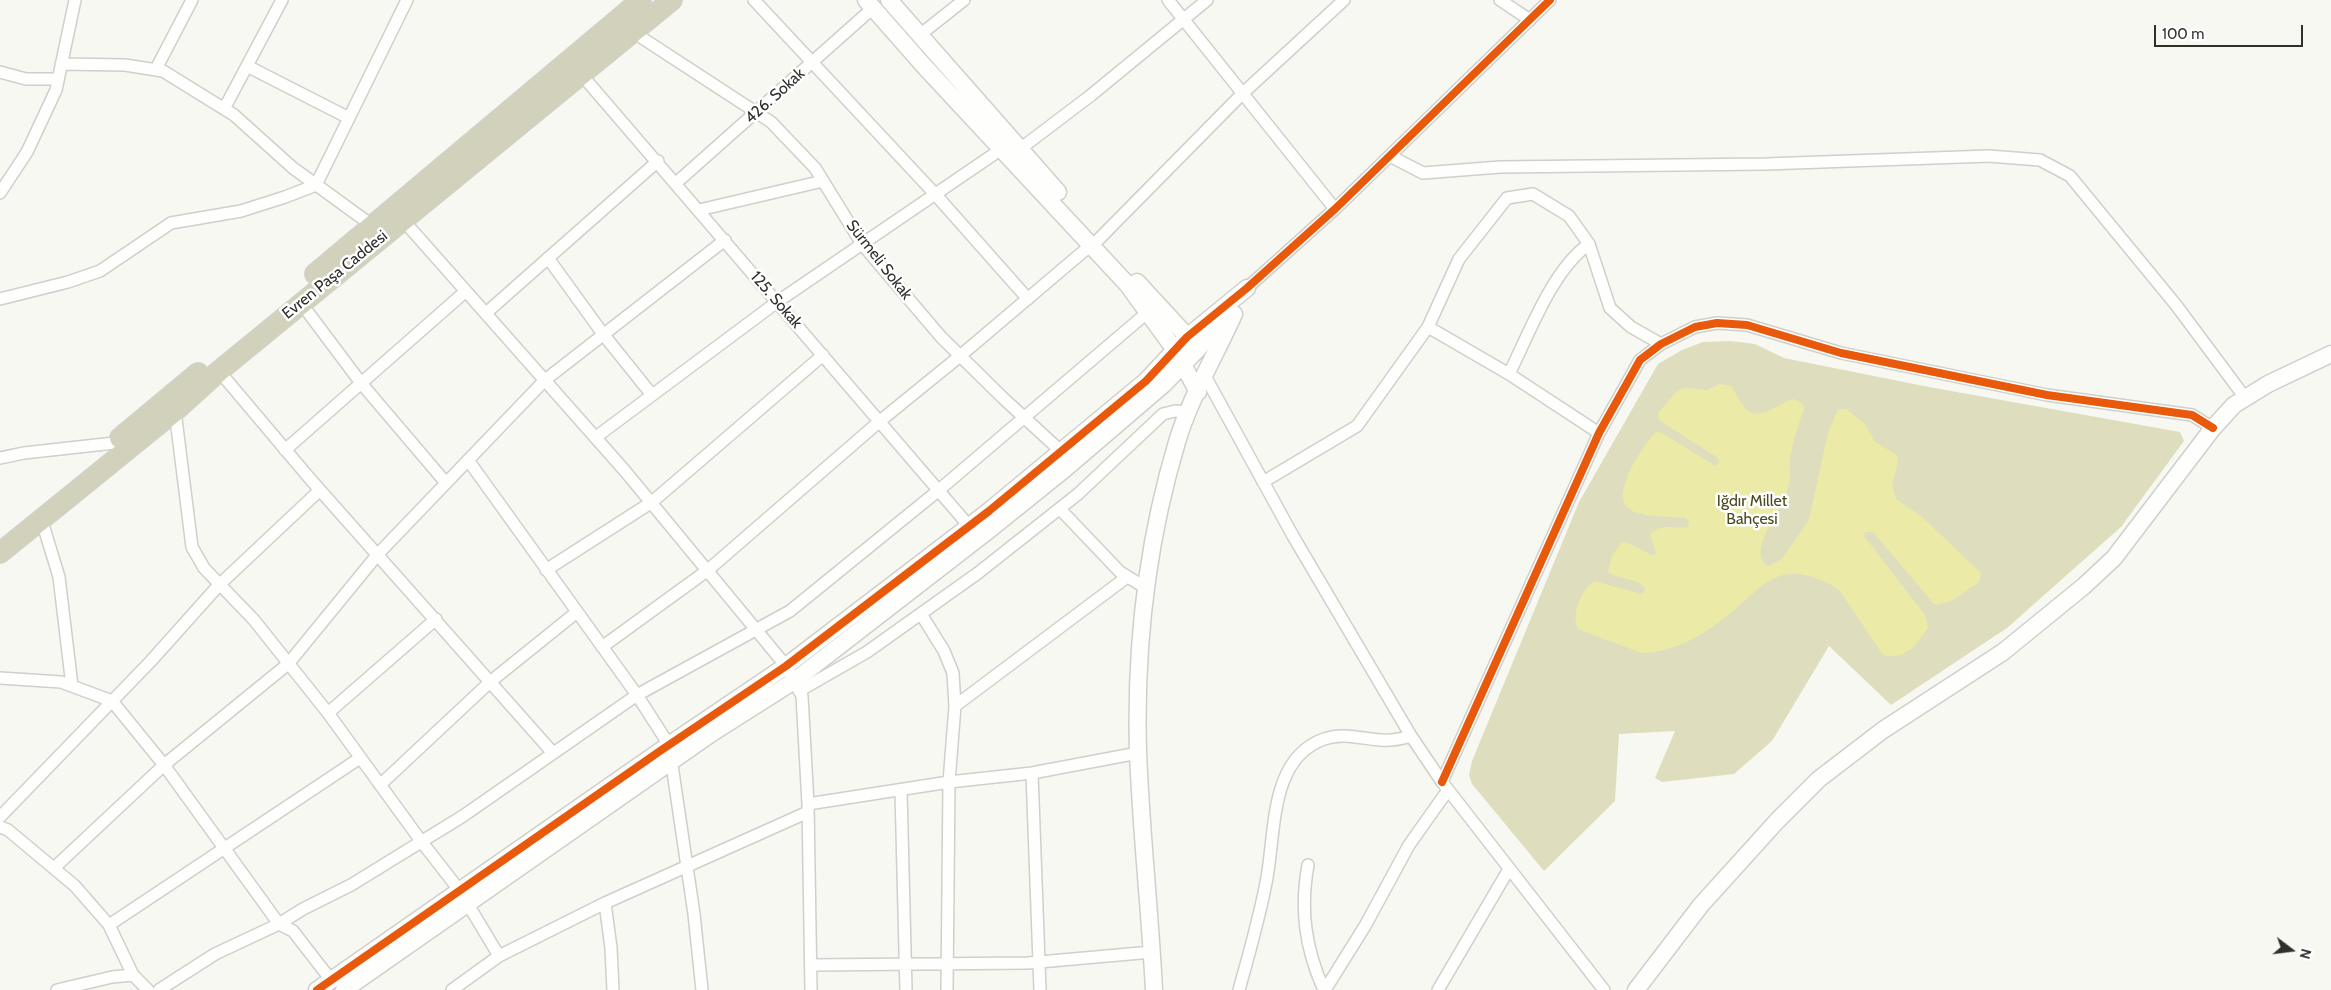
<!DOCTYPE html>
<meta charset="utf-8">
<style>
body{margin:0}
#map{position:relative;width:2331px;height:990px;overflow:hidden;background:#f8f8f2;font-family:Cabin,sans-serif}
canvas{display:block}
.north{position:absolute;left:2266px;top:925px;width:50px;height:50px;-webkit-text-stroke:4px #fff;paint-order:stroke;rotate:105deg;font-size:14px;font-weight:700;line-height:20px;text-align:center;color:#2f2f2c}
.north::after{content:'';display:block;margin:auto;width:18px;height:22px;background:#2f2f2c;clip-path:polygon(50% 0,100% 100%,50% 72%,0 100%)}
.scale{position:absolute;left:2154px;top:25px;width:149px;height:22px;box-sizing:border-box;border:2px solid #2f2f2c;border-top:0;padding-left:6px;font-size:15px;line-height:18px;white-space:nowrap;color:#2f2f2c;-webkit-text-stroke:4px #fff;paint-order:stroke}
</style>
<div id="map">
<canvas width="2331" height="990"></canvas>
<div class="north">N</div>
<div class="scale">100 m</div>
</div>
<script>
const c = document.querySelector('canvas').getContext('2d');
c.lineJoin = 'round';
function fill(path, color) { c.fillStyle = color; c.fill(path, 'evenodd'); }
function strokePath(path, color, width, dash) { c.strokeStyle = color; c.lineWidth = width; c.lineCap = dash ? 'butt' : 'round'; c.setLineDash(dash || []); c.stroke(path); }
function drawText(font, color, halo, rows, align = 'center') {
  c.font = font + ' Cabin,sans-serif'; c.lineWidth = 5; c.setLineDash([]); c.textBaseline = 'middle'; c.strokeStyle = halo; c.fillStyle = color; for (const [text, x, y, turn = 0] of rows) {
    c.save(); c.translate(x, y); c.rotate((+turn || 0) * Math.PI / 180); c.textAlign = isNaN(turn) ? turn : align; if (halo) c.strokeText(text, 0, 0); c.fillText(text, 0, 0); c.restore();
  }
}
fill(new Path2D(`
 M1731,341L1755,344L1784,358L1929,387L2180,432L2184,441L2121,527L2007,628L1891,705L1829,646L1772,741L1734,774L1662,782L1655,778L1675,731L1619,734L1615,801L1544,871L1472,784L1469,775L1472,761L1579,502L1658,364L1682,350L1703,342Z`), '#dedebe');
fill(new Path2D(`
 M1720,384L1731,386C1736,393 1739,401 1744,407C1759,425 1778,402 1794,399L1803,404L1804,409C1798,426 1792,442 1790,461C1789,468 1791,476 1789,484C1787,501 1743,555 1769,566L1782,559L1809,520L1828,433L1838,409H1846L1865,424L1875,442L1897,455L1898,463L1892,484L1896,499L1922,517L1981,573L1980,579L1978,583C1965,591 1950,606 1934,604L1873,532H1865L1864,536L1925,615L1928,627C1918,644 1905,661 1883,655L1840,591C1832,584 1823,581 1813,577C1772,564 1756,594 1728,615C1705,634 1673,653 1642,653L1578,629C1571,614 1581,591 1594,581L1641,594L1645,591V588C1636,577 1619,580 1608,572L1612,556L1621,543L1626,542L1654,556L1656,552L1650,534C1663,522 1675,530 1688,527L1689,521L1685,518C1670,516 1639,518 1628,508C1611,492 1644,444 1656,432L1662,433L1712,464L1715,466L1719,462L1718,458L1659,420L1658,413L1676,392L1681,389L1687,388L1707,390Z`), '#ebeba7');
const street = new Path2D(`
 M754,0L935,194L1028,299
 M1168,0L1335,209
 M1500,0L1530,20
 M633,32L771,122L815,168L862,244L941,337L1003,398L1065,455
 M921,34L964,0
 M61,64L125,65L163,71L234,115L293,168L373,226
 M247,66L349,118
 M156,69L192,0
 M0,72L26,79H58
 M581,74L969,526
 M224,109L282,0
 M1390,156L1423,173L1500,167L1766,164L1989,156L2040,160L2070,176L2176,305L2246,399
 M676,183L873,8
 M0,193L27,152L56,90L75,0
 M699,210L823,181
 M403,220L625,471L786,666L802,696L808,804L811,990
 M1098,240L1242,94L1344,0
 M548,258L603,334L652,395
 M1247,288L1335,209L1550,0
 M0,299L68,282L100,271L171,223L241,211L285,197L316,185L407,0
 M301,303L361,383L446,483
 M486,313L658,161
 M1428,327L1509,374L1599,433
 M219,371L311,480L553,753
 M1509,374C1529,334 1552,270 1589,244
 M1205,376L1293,536L1411,736L1442,782L1604,990
 M175,411L192,547L204,568L254,620L328,713L421,841L460,891L499,956
 M596,437L777,302L1003,148L1020,149L1090,96L1207,0
 M285,450L466,291
 M0,458L24,453L114,443
 M468,460L637,695L669,745L694,914L702,990
 M1263,482L1357,426L1428,327L1459,259L1507,198L1533,194L1569,216L1589,244L1610,308L1631,327L1661,344
 M1060,509L1120,572L1146,588
 M41,518L59,577L72,686
 M546,570L652,502L823,355
 M921,614L944,651L953,673L955,706L949,782L947,990
 M602,647L708,570L880,421L960,356L1091,245
 M0,678L61,682L112,701L164,765L279,924L293,931L331,980
 M799,691L867,652L978,573L1078,494L1163,414L1175,411L1188,412
 M955,706L1127,577
 M328,713L436,619
 M1032,773L1040,990
 M1442,782L1599,433L1640,360L1661,344L1695,327L1717,323L1747,325L1841,353L2047,395L2192,415L2213,428
 M380,785L490,682L577,612
 M901,791L906,990
 M808,804L949,782L1032,773L1138,753
 M0,817L150,662L219,585L320,490
 M0,827L8,830L75,886L109,925L133,975
 M1308,865C1300,909 1305,948 1324,990
 M54,868L164,765L288,664L378,554L545,380L725,240
 M605,903L611,948L613,990
 M109,925L360,758
 M812,965L1028,963L1152,952
 M57,990L112,977L133,975L148,990
 M159,990L215,954L279,924L303,909L351,885L463,816L637,695L790,611L939,490L1148,312
 M452,990L499,956L605,903L808,812
 M1239,990C1249,954 1259,919 1266,883C1276,835 1268,759 1324,739C1344,732 1361,739 1381,740C1391,741 1401,739 1411,736
 M1325,990L1365,926L1409,845L1448,790
 M1438,990L1509,869`);
const secondary = new Path2D(`
 M866,0L924,66L1127,284L1175,350L1198,392
 M889,0L1058,192
 M1137,282L1195,345
 M317,990L660,751L786,666L989,511L1146,381L1187,337L1247,288
 M344,990L712,733L794,681L989,530L1066,468L1164,384L1198,349L1227,313
 M1154,990C1150,911 1141,831 1138,752C1135,647 1147,542 1177,442C1190,398 1215,356 1234,314
 M1636,990L1701,905L1777,821L1819,779L1883,730L2003,652L2084,586L2114,558L2213,428L2234,405L2268,384L2331,354`);
const highway = new Path2D(`
 M315,274L641,0
 M120,438L198,373
 M0,553L175,411L219,371L672,0`);
strokePath(street, '#cfcfcb', 14);
strokePath(secondary, '#cfcfcb', 19);
strokePath(highway, '#d3d3d0', 22);
strokePath(street, '#fefefd', 11);
strokePath(secondary, '#fefefd', 16);
strokePath(highway, '#d1d1bc', 20);
strokePath(new Path2D(`
 M1442,782L1599,433L1640,360L1661,344L1695,327L1717,323L1747,325L1841,353L2047,395L2192,415L2213,428
 M317,990L660,751L786,666L989,511L1146,381L1187,337L1247,288L1335,209L1550,0`), '#e8590c', 8);
drawText('16px', '#2f2f2c', '#fff', [
 ["426. Sokak",775,96,-42],
 ["Sürmeli Sokak",879,260,52],
 ["Evren Paşa Caddesi",335,275,-39],
 ["125. Sokak",776,300,49]
]);
drawText('16px', '#4a4a22', '#fff', [
 ["Iğdır Millet",1752,501],
 ["Bahçesi",1752,519]
]);
</script>
